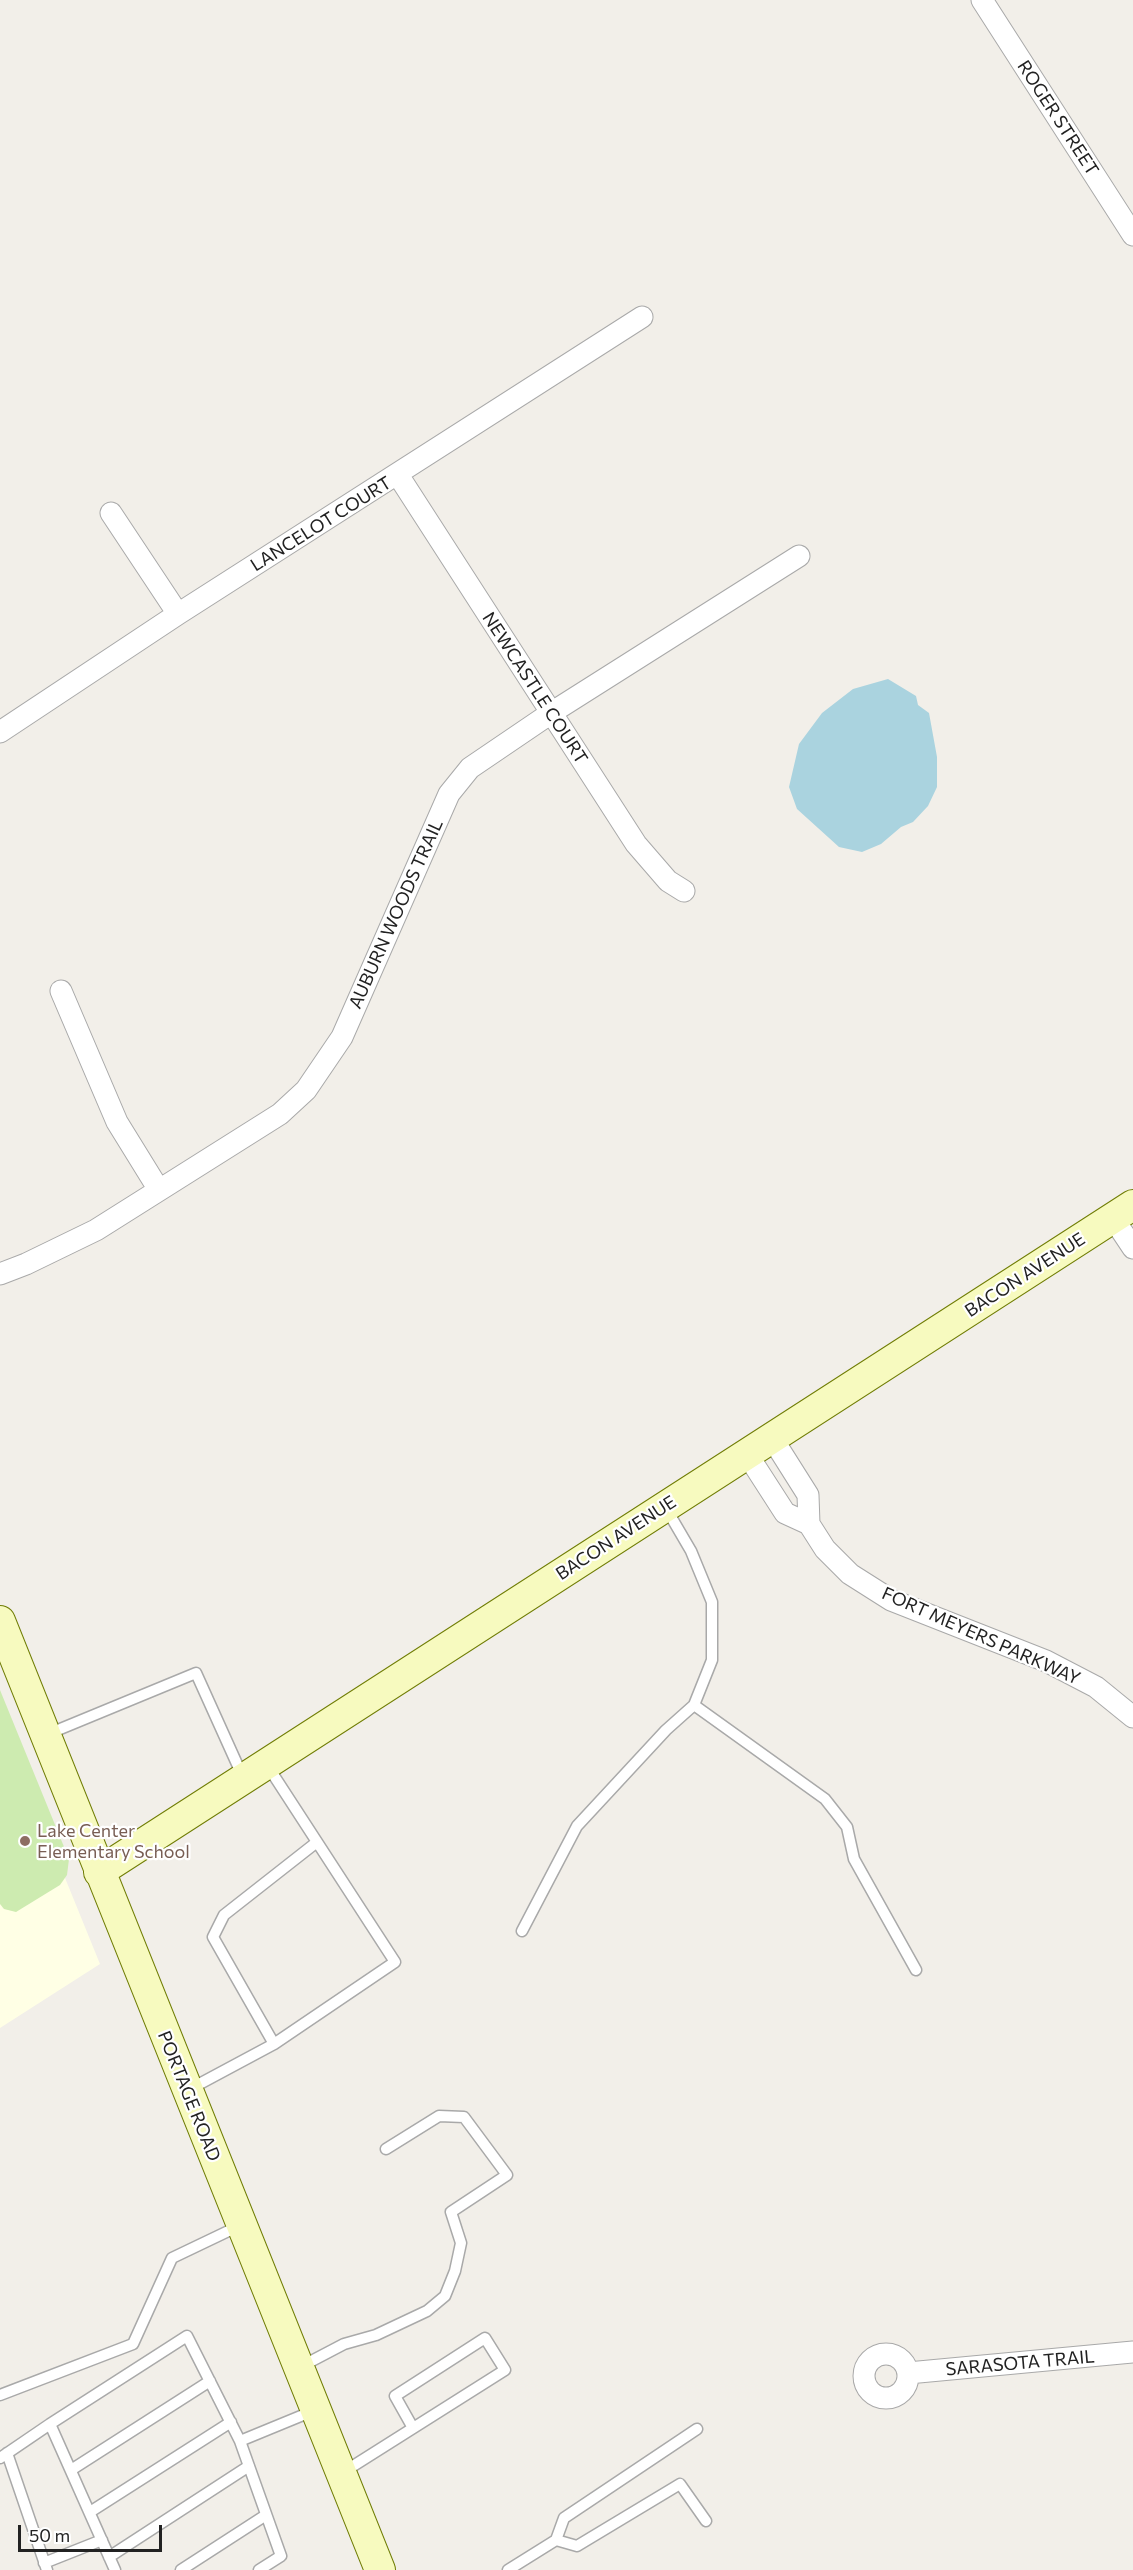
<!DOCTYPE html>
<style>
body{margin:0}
#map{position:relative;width:1133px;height:2570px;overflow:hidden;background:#f2efe9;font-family:Commissioner,sans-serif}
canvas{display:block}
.scale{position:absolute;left:18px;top:2525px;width:144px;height:27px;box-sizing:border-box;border:3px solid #222;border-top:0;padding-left:8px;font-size:18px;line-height:21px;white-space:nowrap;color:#222;-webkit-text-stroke:4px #fff;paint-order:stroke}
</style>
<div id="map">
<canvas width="1133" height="2570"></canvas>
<div class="scale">50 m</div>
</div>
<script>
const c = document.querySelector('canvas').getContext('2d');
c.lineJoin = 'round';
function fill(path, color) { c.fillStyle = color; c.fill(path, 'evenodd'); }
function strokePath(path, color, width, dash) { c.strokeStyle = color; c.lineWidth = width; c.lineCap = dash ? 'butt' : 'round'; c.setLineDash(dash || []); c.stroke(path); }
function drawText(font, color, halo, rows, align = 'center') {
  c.font = font + ' Commissioner,sans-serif'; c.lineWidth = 4.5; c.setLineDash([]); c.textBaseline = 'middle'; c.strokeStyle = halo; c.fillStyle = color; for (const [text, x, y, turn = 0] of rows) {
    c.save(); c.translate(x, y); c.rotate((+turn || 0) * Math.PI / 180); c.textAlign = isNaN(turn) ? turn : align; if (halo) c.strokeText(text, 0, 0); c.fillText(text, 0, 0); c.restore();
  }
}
fill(new Path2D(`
 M0,1718L100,1964L0,2028Z`), '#ffffe5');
fill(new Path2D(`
 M0,1690L69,1859L67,1875L60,1885L16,1912L4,1909L0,1904Z`), '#cdebb0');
fill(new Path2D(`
 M888,679L916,696L918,705L929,713L937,757V787L928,806L913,822L901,827L881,844L862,852L839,847L797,809L789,787L799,744L822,713L853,689Z`), '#aad3df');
const lane = new Path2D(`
 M694,1705L825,1799L847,1827L854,1859L916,1970
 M48,1734L196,1673L242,1775
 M522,1931L577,1826L666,1730L694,1705L712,1660V1602L691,1551L667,1510
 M274,2044L213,1937L224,1915L317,1842
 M190,2089L274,2044L395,1962L267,1765
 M302,2366L344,2344L376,2335L427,2311L445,2296L455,2271L461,2243L451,2212L507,2175L464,2117L439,2116L386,2149
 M0,2395L133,2344L172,2258L241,2225
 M50,2424L187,2336L240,2441L281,2556L259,2570
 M240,2441L313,2411
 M7,2453L47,2570
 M0,2458L50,2424L115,2570
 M71,2470L210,2381
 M342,2473L505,2370L485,2338L395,2396L413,2428
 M90,2512L231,2422
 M556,2540L577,2546L680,2484L706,2521
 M109,2557L249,2466
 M44,2563L102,2540
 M181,2570L266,2515
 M508,2570L556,2540L564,2518L697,2429`);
const street = new Path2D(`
 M982,0L1133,235
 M398,475L636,844L668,881L684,891
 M111,513L178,614
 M0,732L178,614L642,317
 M61,991L117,1122L159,1190
 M1113,1218L1133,1248
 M0,1274L26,1264L96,1230L280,1114L306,1090L342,1037L449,794L470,768L551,713L799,556
 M772,1438L808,1495L809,1524L825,1549L850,1574L891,1600L1046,1661L1096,1687L1133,1717
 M747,1454L785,1513L809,1524
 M864 2376a22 22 0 1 1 44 0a22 22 0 1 1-44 0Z
 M908,2373L1133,2352`);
const secondary = new Path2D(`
 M0,1621L380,2570
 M99,1872L1133,1205`);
strokePath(lane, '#a9a9a9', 13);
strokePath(street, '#a9a9a9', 23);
strokePath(secondary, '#707d05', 32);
strokePath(lane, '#fff', 10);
strokePath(street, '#fff', 21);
strokePath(secondary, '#f7fabf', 30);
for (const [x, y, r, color] of [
 [25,1841,6,"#8d6e63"]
]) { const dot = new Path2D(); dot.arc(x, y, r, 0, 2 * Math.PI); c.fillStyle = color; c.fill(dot); strokePath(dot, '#fff', 2); }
drawText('18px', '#222', '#fff', [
 ["ROGER STREET",1058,118,57],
 ["LANCELOT COURT",321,524,-32],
 ["NEWCASTLE COURT",535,688,57],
 ["AUBURN WOODS TRAIL",396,914,-66],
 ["BACON AVENUE",1025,1275,-33],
 ["BACON AVENUE",616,1538,-33],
 ["FORT MEYERS PARKWAY",981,1636,24],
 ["PORTAGE ROAD",189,2096,68],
 ["SARASOTA TRAIL",1020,2363,-5]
]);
drawText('18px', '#785e54', '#fff', [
 ["Lake Center",37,1831],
 ["Elementary School",37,1852]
], 'left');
</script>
